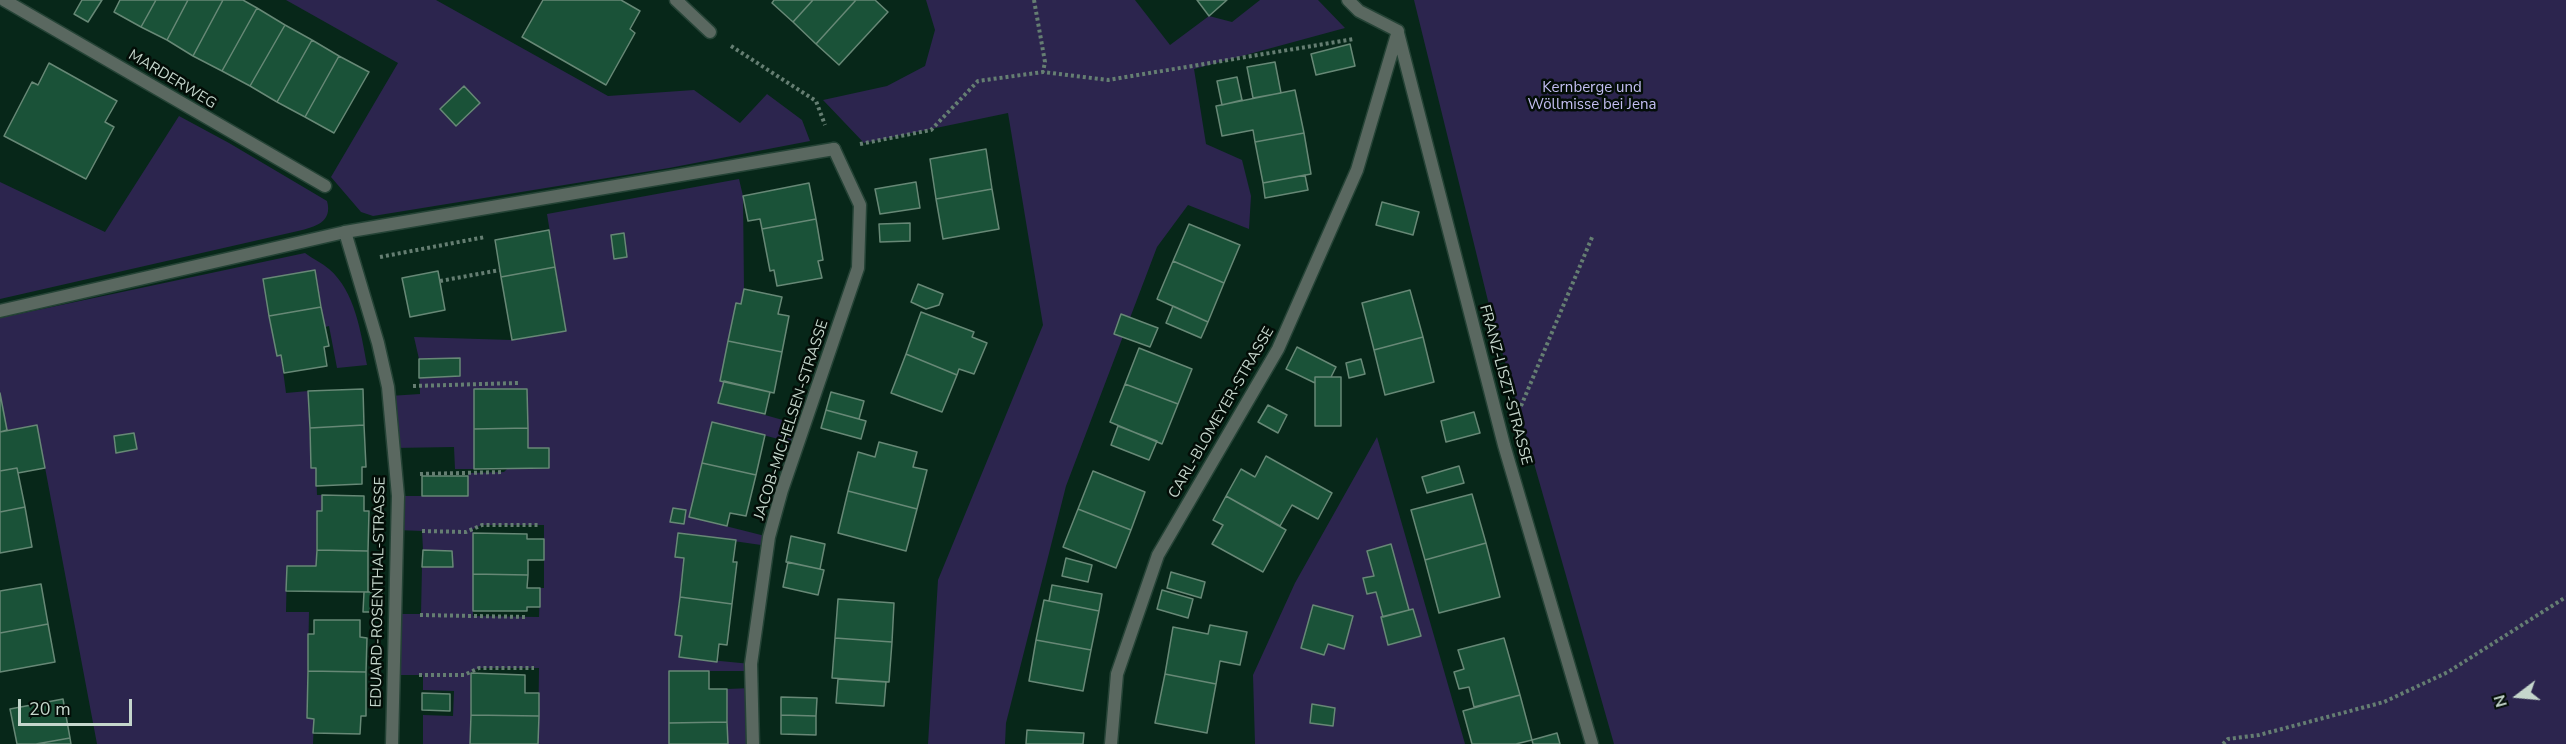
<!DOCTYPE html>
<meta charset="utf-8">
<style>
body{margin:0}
#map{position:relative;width:2566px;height:744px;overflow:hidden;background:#072719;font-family:"Nunito Sans",sans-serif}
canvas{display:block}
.north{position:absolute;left:2488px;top:666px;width:60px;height:60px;-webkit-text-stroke:4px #030d07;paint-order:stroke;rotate:254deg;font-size:16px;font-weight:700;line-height:24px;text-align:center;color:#c5d6cc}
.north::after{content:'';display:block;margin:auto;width:21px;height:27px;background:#c5d6cc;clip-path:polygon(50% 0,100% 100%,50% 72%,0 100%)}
.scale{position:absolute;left:18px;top:699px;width:114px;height:27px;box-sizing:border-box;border:3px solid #c5d6cc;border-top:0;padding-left:8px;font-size:18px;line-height:21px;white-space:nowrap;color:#c5d6cc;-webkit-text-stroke:4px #030d07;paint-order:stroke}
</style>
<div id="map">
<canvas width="2566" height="744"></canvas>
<div class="north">N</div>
<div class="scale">20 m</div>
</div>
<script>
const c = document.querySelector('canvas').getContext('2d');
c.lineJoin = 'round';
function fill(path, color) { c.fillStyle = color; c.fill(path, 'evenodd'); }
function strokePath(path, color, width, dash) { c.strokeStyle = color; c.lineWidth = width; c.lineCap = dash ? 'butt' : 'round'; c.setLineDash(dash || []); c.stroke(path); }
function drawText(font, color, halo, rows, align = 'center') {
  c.font = font + ' "Nunito Sans",sans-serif'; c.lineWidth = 5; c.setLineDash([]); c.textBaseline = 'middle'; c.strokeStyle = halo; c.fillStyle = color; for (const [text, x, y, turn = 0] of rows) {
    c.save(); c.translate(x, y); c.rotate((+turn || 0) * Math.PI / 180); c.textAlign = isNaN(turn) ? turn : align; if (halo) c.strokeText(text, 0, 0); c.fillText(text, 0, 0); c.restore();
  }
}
fill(new Path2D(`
 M286,0H436L608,96L694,90L740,123L767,94L802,120L810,141L669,168L373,216L361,212L331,177L398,63Z
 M926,0H1135L1170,45L1209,16L1232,22L1260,0H1318L1345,28L1194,69L1206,144L1242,160L1251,196L1249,229L1188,205L1157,247L1066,486L1006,723L1005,744H928L938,580L1043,325L1008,113L864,143L823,100L887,86L925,66L935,30Z
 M1414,0H2566V744H1614L1490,309Z
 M179,116L229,143L327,201C333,222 315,227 298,231L0,299V182L105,232Z
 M739,179L743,196L744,289L741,304H736L720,380L724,381L719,402L804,426L798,444L712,422L690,517L769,537L768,546L678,533L675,557L684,558L675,635L682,636L679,657L751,664V671H669V744H538L539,668H479L467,674L471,673L470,744H423V715L453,716L454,691L423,690V675H394L395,614H421L422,567H452V551L423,550L422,531L397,530L398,496H468V473L504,472L508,468H548L549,448H528L527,389H474V469H455L454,447L393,448L389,396L420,394L419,359L414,337L512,340L566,331L547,214ZM482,525H544V588H540L539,617L473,616V529Z
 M305,253C313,259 322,263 329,269C355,291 361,333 367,365L337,368L329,326L325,327L315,270L263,279L277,356L281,355L286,393L308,391L311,468H316L317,495H322V511L317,512L316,566H287L286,612H309L307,718L314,719L313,744H97L37,425L7,430L0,393V318Z
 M1377,437L1465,744H1255L1253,675L1295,583Z
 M752,688L753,744H728L727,689Z`), '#2c254e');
const building = new Path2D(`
 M82,0H102L88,22L74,14Z
 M120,0H156L141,27L114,12Z
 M156,0H188L167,40L141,27Z
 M188,0H223L193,56L167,40Z
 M223,0H243L257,8L222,71L193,56Z
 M543,0H621L640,11L630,29L635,33L606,85L522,37Z
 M774,0H813L793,22L772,3Z
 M813,0H856L816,44L793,22Z
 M856,0H875L888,12L839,65L816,44Z
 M1197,0H1227L1209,16Z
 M257,8L285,25L250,86L222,71Z
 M285,25L312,40L277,102L250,86Z
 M312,40L339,56L305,117L277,102Z
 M1350,44L1355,66L1316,75L1311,54Z
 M339,56L369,72L334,133L305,117Z
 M1275,62L1281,93L1253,98L1247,67Z
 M49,63L117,101L105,122L114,127L86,179L4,136L32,82L38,85Z
 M1237,77L1242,100L1222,105L1217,81Z
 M464,86L480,103L456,126L440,109Z
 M1295,90L1304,133L1255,142L1253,130L1222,136L1216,106Z
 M1304,133L1311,174L1263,183L1255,142Z
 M986,149L992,189L936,199L930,159Z
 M1305,175L1308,190L1265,198L1263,183Z
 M916,182L920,208L880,214L875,189Z
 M809,183L816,219L762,229L760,219L748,221L743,196Z
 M992,189L999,229L943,239L936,199Z
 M1382,202L1419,212L1413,235L1376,225Z
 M816,219L823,260L818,261L822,278L777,286L774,270L770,271L762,229Z
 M910,223V241L880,242L879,224Z
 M1189,224L1240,245L1224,283L1173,261Z
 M549,230L555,267L501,277L495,240Z
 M624,233L627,257L614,259L611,235Z
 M1173,261L1224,283L1208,322L1157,299Z
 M555,267L566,331L512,340L501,277Z
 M315,270L321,307L269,316L263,279Z
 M438,271L445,310L410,317L402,278Z
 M918,284L943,294L939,305L926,309L911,302Z
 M744,289L782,297L778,314L789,316L782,352L728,341L736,303L741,304Z
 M1410,290L1423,337L1374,350L1362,303Z
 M1173,306L1208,322L1201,338L1166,323Z
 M321,307L329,346L324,347L327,366L284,373L281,355L277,356L269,316Z
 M921,312L974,332L972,337L987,343L974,374L959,369L957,375L906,354Z
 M1121,314L1158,328L1150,347L1114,334Z
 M1423,337L1434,382L1385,395L1374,350Z
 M728,341L782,352L774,393L720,381Z
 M1297,347L1336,367L1331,377H1315V383L1286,369Z
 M1139,348L1192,369L1178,404L1125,384Z
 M906,354L957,375L942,412L891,393Z
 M460,358V376L419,378V359Z
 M1361,359L1365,374L1349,378L1346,363Z
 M1315,377H1341V426H1315Z
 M724,381L770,392L765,414L718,403Z
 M1125,384L1178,404L1162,444L1110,422Z
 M363,389L364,425L310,428L308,391Z
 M474,389H527L528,428L474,429Z
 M831,392L864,401L859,419L826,410Z
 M0,393L7,430L0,432Z
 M1268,405L1287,415L1278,433L1258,422Z
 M826,410L866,421L861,439L821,428Z
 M1474,412L1480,433L1446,442L1441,421Z
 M712,422L765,435L756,475L702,463Z
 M37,425L45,468L18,473L17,468L0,471V432Z
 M364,425L366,467H362V484L316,486V468H311L310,428Z
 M1118,426L1157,441L1149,460L1111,445Z
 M528,428V448H549V468L474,469V429Z
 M134,433L137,449L116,453L114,436Z
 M879,442L917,452L913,467L927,470L917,509L848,491L858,452L875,457Z
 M1266,456L1332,493L1318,519L1292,505L1280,526L1226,496L1241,469L1255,477Z
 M702,463L756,475L746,516L730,513L727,526L689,517Z
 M1459,466L1464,483L1427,493L1422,477Z
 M17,468L25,507L0,512V471Z
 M1093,471L1145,492L1131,530L1078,509Z
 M422,476H468V496H422Z
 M848,491L917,509L906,551L838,533Z
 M1472,494L1486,543L1425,560L1411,510Z
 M322,495L364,496V511H369L368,551L317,550V511H322Z
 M1226,496L1286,530L1263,572L1212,544L1223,525L1213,520Z
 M25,507L32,547L0,553V512Z
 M673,508L686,510L684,524L670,522Z
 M1078,509L1131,530L1116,568L1063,547Z
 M473,533L527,534V539H544V560H528V575L473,574Z
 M678,533L736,540L733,562H737L732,604L680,597L684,558L675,557Z
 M791,536L825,544L820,569L786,562Z
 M1486,543L1500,597L1439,613L1425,560Z
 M1391,544L1409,610L1383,617L1376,592L1367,594L1363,578L1374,576L1367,551Z
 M317,550L368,551V592L286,591L287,566H316Z
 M423,550L452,551L453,567H422Z
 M1066,558L1092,565L1088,582L1062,576Z
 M788,562L824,570L818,595L783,587Z
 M1171,572L1205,582L1201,598L1167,588Z
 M473,574L528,575L527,588H540V607H527V611H473Z
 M41,584L48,624L0,633V591Z
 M1052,585L1102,594L1099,611L1049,601Z
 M1162,590L1193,599L1188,618L1157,609Z
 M364,592H382L381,612H363Z
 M680,597L732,604L727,645L719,644L717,662L679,657L682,636L675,635Z
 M838,599L894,603L892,642L835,638Z
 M1044,600L1099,611L1091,650L1036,640Z
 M1313,605L1353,616L1344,649L1328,644L1324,655L1301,648Z
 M1413,609L1421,636L1388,645L1381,617Z
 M314,620H360V637L367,638L366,672L308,671V634H314Z
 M48,624L55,662L0,672V633Z
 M1210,625L1247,632L1240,665L1220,661L1216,684L1165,674L1173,627L1208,634Z
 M835,638L892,642L889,682L832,678Z
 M1504,638L1520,695L1474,707L1469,687L1459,689L1454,672L1464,669L1458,650Z
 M1036,640L1091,650L1083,691L1029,681Z
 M308,671L366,672V716H361L360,734L313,733L314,719L307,718Z
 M669,671H709V689H727V722L669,723Z
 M471,673L525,675V693H539V716L471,715Z
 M1165,674L1216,684L1207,733L1155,723Z
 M838,679L886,682L884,706L836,703Z
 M422,693L450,694V711L422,710Z
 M1520,695L1532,740L1516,744H1472L1463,711Z
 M781,697L817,698L816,716L781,715Z
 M63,699L70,738L36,744H17L10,709Z
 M1312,704L1335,708L1333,726L1310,723Z
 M471,715L539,716L538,744H470Z
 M781,715L816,716V735L781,734Z
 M727,722L728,744H669V723Z
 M1027,730L1084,733L1083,744H1026Z
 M1557,733L1560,744H1533L1532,740Z
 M70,738L71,744H36Z`);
fill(building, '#1a5238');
strokePath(building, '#678876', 1.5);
const service = new Path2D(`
 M0,311L345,232L834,149`);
const minor = new Path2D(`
 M4,0L325,186
 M676,0L710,32
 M1348,0L1359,11L1398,31
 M1398,33L1504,445L1592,744
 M345,232L378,343L388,387L398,496L392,744
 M753,744L751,664L769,537L782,490L858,268L860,205L834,149
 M1111,744L1117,674L1158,555L1278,349L1357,170L1398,31`);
strokePath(service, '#254336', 15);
strokePath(minor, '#254336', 15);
strokePath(new Path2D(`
 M1034,0L1045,62L1043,72
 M731,46L816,101L825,125
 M860,144L931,130L978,81L1043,72L1108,80L1354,39
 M380,257L485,237
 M440,281L500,270
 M413,386L518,383
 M1521,406L1593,235
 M420,474L504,472
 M422,531L466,532L482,525H538
 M420,615L528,617
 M419,675H464L479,668H534
 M2223,744L2228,739L2259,735L2384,702L2448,672L2566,597`), '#657e72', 4, [3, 3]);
strokePath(service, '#5a6860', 12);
strokePath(minor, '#5a6860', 12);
drawText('15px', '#c5d6cc', '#030d07', [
 ["MARDERWEG",172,80,31],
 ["FRANZ-LISZT-STRASSE",1505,385,75],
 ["CARL-BLOMEYER-STRASSE",1222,413,-60],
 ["JACOB-MICHELSEN-STRASSE",792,420,-72],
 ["EDUARD-ROSENTHAL-STRASSE",379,592,-89]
]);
drawText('15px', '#c3bef1', '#030d07', [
 ["Kernberge und",1592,88],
 ["Wöllmisse bei Jena",1592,105]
]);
</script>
